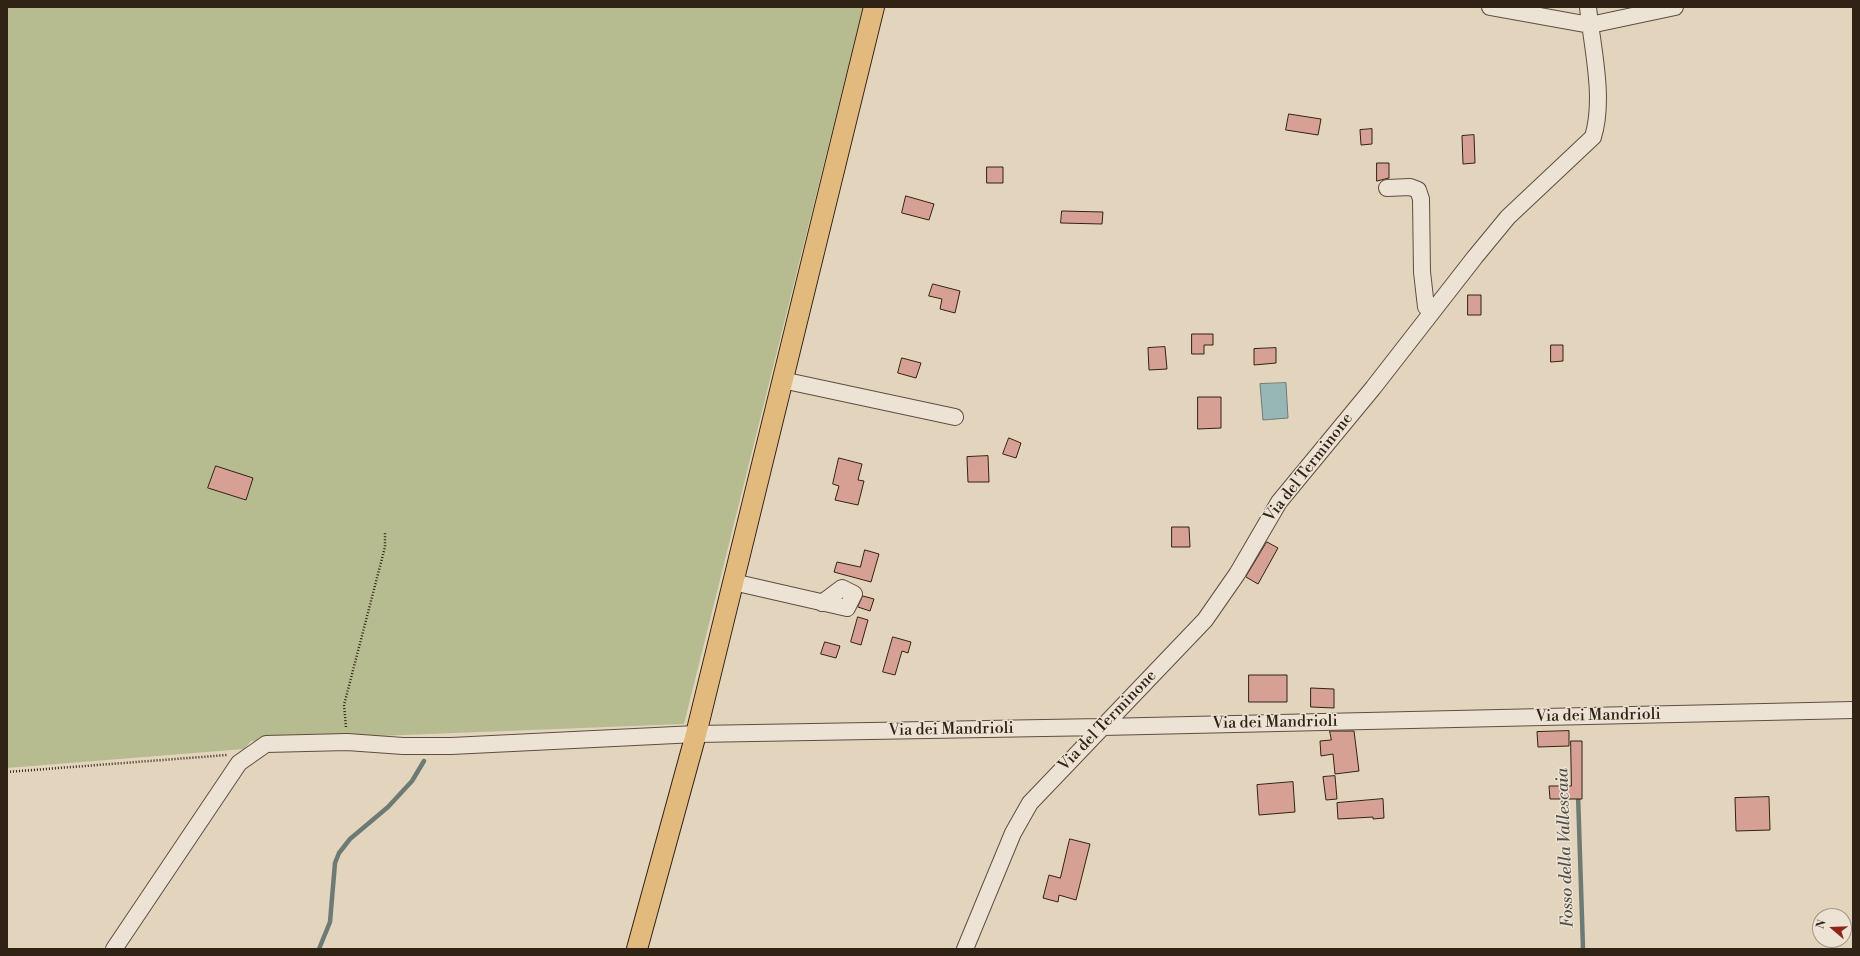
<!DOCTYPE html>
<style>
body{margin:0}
#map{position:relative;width:1860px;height:956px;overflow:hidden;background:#e3d4bd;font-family:"Libre Bodoni",serif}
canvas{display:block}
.frame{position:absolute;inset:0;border:8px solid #312216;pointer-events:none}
.north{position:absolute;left:1812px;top:908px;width:40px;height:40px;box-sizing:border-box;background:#ede3d4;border:1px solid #a29688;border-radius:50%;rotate:289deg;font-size:11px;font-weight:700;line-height:16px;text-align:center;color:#312216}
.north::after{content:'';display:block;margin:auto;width:14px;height:18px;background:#8f2418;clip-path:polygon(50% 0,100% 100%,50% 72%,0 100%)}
</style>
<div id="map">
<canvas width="1860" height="956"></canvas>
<div class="frame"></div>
<div class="north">N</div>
</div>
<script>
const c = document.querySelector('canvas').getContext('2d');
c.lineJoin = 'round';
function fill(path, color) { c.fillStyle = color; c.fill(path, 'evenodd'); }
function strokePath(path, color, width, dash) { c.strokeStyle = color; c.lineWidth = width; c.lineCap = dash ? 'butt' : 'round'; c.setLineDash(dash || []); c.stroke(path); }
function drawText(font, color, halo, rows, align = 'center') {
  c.font = font + ' "Libre Bodoni",serif'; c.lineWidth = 3; c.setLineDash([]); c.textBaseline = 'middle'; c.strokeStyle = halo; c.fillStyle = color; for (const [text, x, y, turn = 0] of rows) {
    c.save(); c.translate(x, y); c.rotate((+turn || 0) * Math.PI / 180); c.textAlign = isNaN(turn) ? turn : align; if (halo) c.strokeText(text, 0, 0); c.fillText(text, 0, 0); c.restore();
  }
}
fill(new Path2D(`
 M7,7H863L684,724L251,741L244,749L7,768Z`), '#b6bc8f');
const water = new Path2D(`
 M1286,383L1288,418L1263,420L1260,384Z`);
fill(water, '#96b7b5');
strokePath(water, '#6e7b75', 1);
strokePath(new Path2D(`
 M1578,794L1583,949
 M319,949L330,922L335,863L339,853L350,839L388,807L412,781L424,761`), '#6e7b75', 4.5);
const building = new Path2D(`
 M1289,114L1321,119L1318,135L1286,130Z
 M1372,129V144L1361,145L1360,130Z
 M1474,135L1475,163L1463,164L1462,136Z
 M1377,163H1389V178L1377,181Z
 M987,167H1003V183H987Z
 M906,196L934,204L929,220L902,213Z
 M1062,211L1103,212L1102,224L1061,223Z
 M933,284L960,291L955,313L940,309L942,299L929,296Z
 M1468,295H1481V315H1468Z
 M1192,334H1213V345H1204V354H1192Z
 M1551,345H1563V361L1551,362Z
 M1165,347L1167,369L1149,370L1148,348Z
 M1276,348V363L1254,365V349Z
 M902,358L921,363L916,378L898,373Z
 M1198,397H1221V428L1198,429Z
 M1009,438L1021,443L1016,458L1003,454Z
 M988,456L989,482H968L967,457Z
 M839,458L862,464L858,480L864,481L858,505L835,500L839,486L833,484Z
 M216,466L253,478L246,500L208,488Z
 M1172,527H1189L1190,547H1172Z
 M1267,542L1278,548L1258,584L1246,577Z
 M865,550L879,554L871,582L834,572L837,562L860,567Z
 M863,596L874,599L870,611L858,607Z
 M858,617L868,620L861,645L851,642Z
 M893,637L911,642L908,653L902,651L895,675L883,672Z
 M825,642L840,646L836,658L821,654Z
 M1249,675H1287V702H1249Z
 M1311,688L1334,689V708L1311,707Z
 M1330,731H1354L1359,771L1335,774L1333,754L1321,756L1320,741L1331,740Z
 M1569,731V746L1538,747L1537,732Z
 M1571,741H1582V799H1550L1549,786H1571Z
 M1335,776L1337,799L1326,800L1323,777Z
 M1293,782L1295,812L1259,815L1257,785Z
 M1769,797L1770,830L1736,831L1735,798Z
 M1383,799L1384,818L1373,819V817L1338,819L1337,803Z
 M1070,839L1090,844L1076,900L1059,895L1058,902L1043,898L1049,875L1060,878Z`);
fill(building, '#d6a194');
strokePath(building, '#312216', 1);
const minor = new Path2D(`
 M1490,7L1590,25L1675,7
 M1387,188L1410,187L1418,190L1421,199L1422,272L1426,307
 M782,380L955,417
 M733,582L847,608L854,594L842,588L822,603
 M114,949L239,763L266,744L347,742L403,746H451L696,734L1102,727L1853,710
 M965,949L1013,833L1030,803L1205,620L1237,574L1279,502L1373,388L1475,257L1508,217L1593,137C1605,98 1592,47 1588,7`);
const major = new Path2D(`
 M637,949L696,734L874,7`);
strokePath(minor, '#5e4e40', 18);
strokePath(major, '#312216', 22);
strokePath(new Path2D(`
 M346,727L344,705L385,547V532
 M7,772L227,755`), '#312216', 2.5, [1, 2]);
strokePath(minor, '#ede3d4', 16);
strokePath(major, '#e2ba7e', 20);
drawText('16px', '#312216', '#ede3d4', [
 ["Via del Terminone",1309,468,-52],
 ["Via dei Mandrioli",1598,716,-1],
 ["Via del Terminone",1108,721,-46],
 ["Via dei Mandrioli",1275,723,-1],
 ["Via dei Mandrioli",951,730,-1]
]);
drawText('italic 17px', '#4f4f46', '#ede3d4', [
 ["Fosso della Vallescaia",1566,848,-92]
]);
</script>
